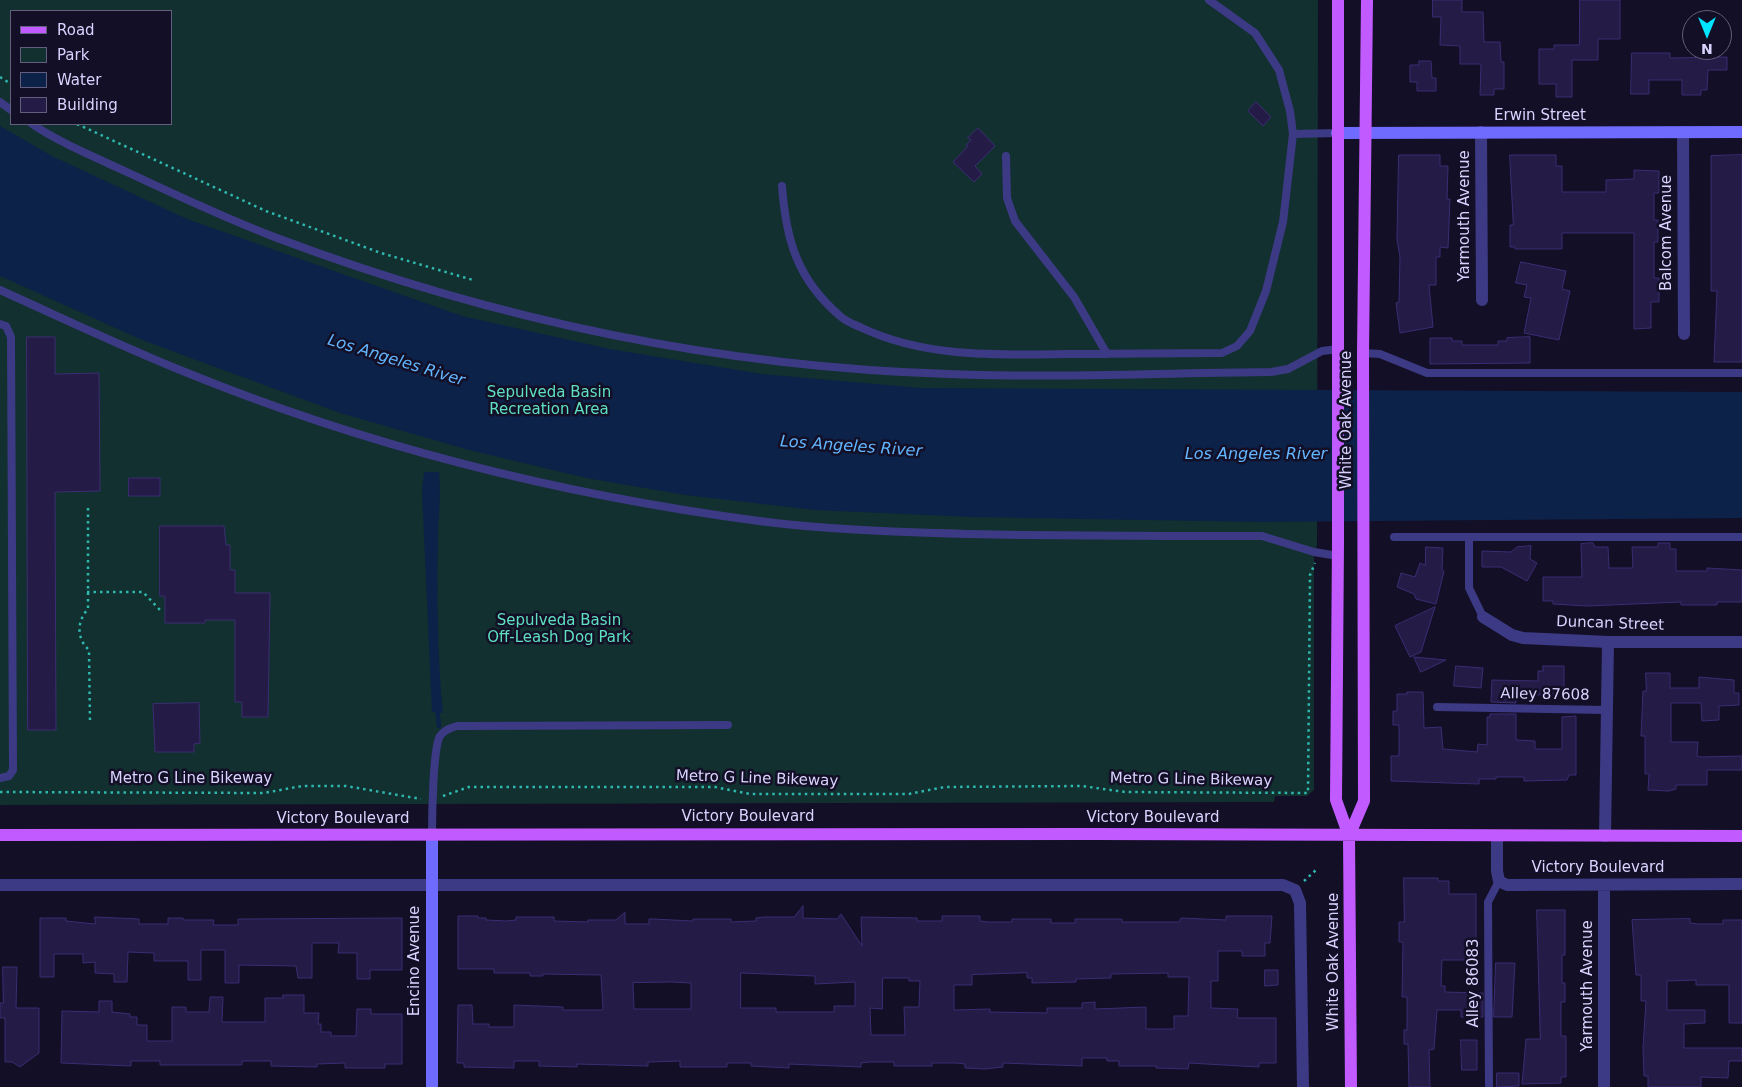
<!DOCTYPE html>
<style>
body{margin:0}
#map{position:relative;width:1742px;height:1087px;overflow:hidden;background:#130f26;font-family:"DejaVu Sans",sans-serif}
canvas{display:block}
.legend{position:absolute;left:10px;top:10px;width:162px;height:115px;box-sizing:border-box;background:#130f26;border:1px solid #625e7d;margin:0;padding:6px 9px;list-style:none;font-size:15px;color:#d9d4ff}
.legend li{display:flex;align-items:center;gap:10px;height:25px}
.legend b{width:25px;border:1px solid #625e7d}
.north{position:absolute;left:1682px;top:10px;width:50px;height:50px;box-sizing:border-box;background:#130f26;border:1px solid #625e7d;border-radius:50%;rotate:180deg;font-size:14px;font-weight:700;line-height:20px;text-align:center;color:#d9d4ff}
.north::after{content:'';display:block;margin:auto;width:18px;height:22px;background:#00e5ff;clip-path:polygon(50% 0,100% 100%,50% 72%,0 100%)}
</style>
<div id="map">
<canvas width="1742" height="1087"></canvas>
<ul class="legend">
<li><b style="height:6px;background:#c25bff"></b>Road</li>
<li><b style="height:14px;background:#12302f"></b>Park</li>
<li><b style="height:14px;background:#0c2248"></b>Water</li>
<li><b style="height:14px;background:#241b47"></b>Building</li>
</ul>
<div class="north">N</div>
</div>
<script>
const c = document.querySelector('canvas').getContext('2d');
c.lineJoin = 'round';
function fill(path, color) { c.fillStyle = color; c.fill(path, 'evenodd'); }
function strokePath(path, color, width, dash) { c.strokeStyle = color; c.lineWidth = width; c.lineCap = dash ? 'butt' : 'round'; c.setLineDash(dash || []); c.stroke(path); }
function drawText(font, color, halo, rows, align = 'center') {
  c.font = font + ' "DejaVu Sans",sans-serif'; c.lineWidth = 5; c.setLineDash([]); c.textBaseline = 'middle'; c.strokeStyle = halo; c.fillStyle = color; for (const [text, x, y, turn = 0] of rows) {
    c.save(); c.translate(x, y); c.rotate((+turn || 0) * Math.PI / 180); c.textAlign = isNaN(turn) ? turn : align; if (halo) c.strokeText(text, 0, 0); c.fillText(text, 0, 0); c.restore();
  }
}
fill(new Path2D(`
 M0,0H1318L1317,545L1314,556V790L1307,796H1275L1274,802L0,805ZM11,11H171V124H11Z`), '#12302f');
fill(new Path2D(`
 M0,126L54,157L187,219L462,316L610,349L762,374L921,388L1742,392V518L1261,522L970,517L814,510L685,495L586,478L469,450L340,413L142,340L0,276Z
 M424,472H439C441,493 439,513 438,533C437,593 437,654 443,713L432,712L422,492Z`), '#0c2248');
strokePath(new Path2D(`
 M437,707L439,726`), '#0c2248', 4.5);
const building = new Path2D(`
 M1433,0H1462V12H1483L1484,42H1500L1501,62H1504V89H1494V95H1480L1481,64H1460V46L1440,45L1441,17H1433Z
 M1580,0H1620V39H1598V60H1572V97H1556V84H1539V49H1554V45H1579Z
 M1632,53H1670V58L1727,57V70H1708L1707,90H1701V95H1682V80H1649V94H1631Z
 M1419,61H1431L1432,78H1436V91H1417V82H1410V65H1419Z
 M1256,102L1271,117L1263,126L1248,111Z
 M978,128L995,146L975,166L982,174L974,182L953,162L968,146L966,145L971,140L968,138Z
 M1399,155H1440V166H1448L1447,199H1450L1448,248L1440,247V257H1436V285H1429L1433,327L1400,333L1396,303L1399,302L1400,257L1397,240Z
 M1510,155H1556V166H1562V192H1606V180L1634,179V170L1659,171V193H1654V220H1658V242H1654V278H1659V302H1651V328L1634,329V233H1562V249H1515V247H1510V225H1513Z
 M1742,155V362H1714L1717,291H1711V156Z
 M1521,262L1566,271L1562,289L1570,291L1559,340L1524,333L1531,298L1524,297L1527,285L1516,283Z
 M27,337H55V374L99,373L100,491L55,492L56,730H28Z
 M1530,337V363L1430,364V338H1452V341H1462V345H1498V341H1507V338Z
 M129,478H160V496H129Z
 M160,526H224L226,545H230V570H235V593H270L268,717H242V702H235V620H205V623H165V596H160Z
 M1593,543L1595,547H1608L1609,568H1633L1632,547H1658V543H1670V549H1676V571H1707V568L1742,570V602H1717V605H1681V602L1587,606L1553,604V601H1543V577H1582L1581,544Z
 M1531,546L1530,559L1537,563L1527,581L1501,567H1482V551L1511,552L1517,547Z
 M1426,547L1443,548L1442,570L1444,571L1436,604L1416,599L1414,594L1397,587L1401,573L1415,577L1420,563L1425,565Z
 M1435,607L1421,652L1410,657L1395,626Z
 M1414,657L1446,660L1421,672Z
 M1456,666L1483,668L1481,688L1454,686Z
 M1543,666H1564V695H1527V697H1516V703L1491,702L1492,680L1538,681V671H1543Z
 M1646,673H1670V688H1699V677L1734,680V693H1739V705L1719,706V720L1702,721L1701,703H1671V742H1698L1697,756L1701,757L1742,756V770H1707V785H1676V789L1669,791L1648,790L1649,774H1645V736H1641L1643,691H1646Z
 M1407,692H1423L1424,728L1441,727L1443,749L1477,752L1478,744L1487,745V717H1490V714H1516V740L1535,741V749H1562V717L1576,716V775H1569L1567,780L1524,781V777H1496V779H1479V784L1391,781V756H1399V725H1393V711H1397V694H1407Z
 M199,703L200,743L194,744V752H155L153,704Z
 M1404,878H1438V881H1449V894H1476V960H1442L1441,986H1445V992L1483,993V1017H1461V1010H1437L1434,1049L1429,1050L1430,1087H1409L1408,1044H1404V1030H1407V997H1402L1403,942H1399V922H1404Z
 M803,906V918L837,919L841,914L862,946L861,917L917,918V921H942V916H980V921L988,922H1012V919H1051V923H1075V919H1122V922H1179L1181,918L1226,920V916H1272L1270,943H1265V956H1242V951H1218V981H1211V1008L1238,1009L1237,1018H1276V1063H1259V1067L1189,1063L1188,1069L1156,1068V1066H1119V1061H1107V1058H1082V1066L1003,1063V1067L985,1069L965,1068V1064L957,1063H932V1066H894V1062H869L861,1063V1067L789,1064V1068L751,1066V1063H727V1067H680V1061L648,1062V1066L577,1064V1067L539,1066V1061H514V1068L464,1067V1063H457L458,1005H472L473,1024H489V1027H514V1005L563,1007V1010H603L601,975L543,974V976H530V973H494V969H458V916H478V918H486V920L507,921L516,920V917H554V921L588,922V920H616L625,912V924H649V919H653L693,921V919H731V922L756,921V918L764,917H794ZM741,973L815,976V984L855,982V1006H834V1012H776V1008H741ZM1027,973V978H1032V983L1076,982V979L1111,978V974L1168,973V977H1189L1188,1016H1174V1029H1146V1007L1095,1009V1002L1082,1003V1008H1047V1013L990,1012V1009L954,1010V985H972V975ZM883,978H909V981H920L919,1007H904L905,1035H871L870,1008L882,1009ZM672,982L691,983V1009H634L633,983Z
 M1537,910H1565V955H1562V983H1565V1002H1561V1036H1566V1077H1561V1083L1522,1084L1526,1039H1540Z
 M95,917L139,919V924H168V918H183V920H214L213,925H238V919H242L402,918V970H370V979H357V953H338L339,943H312V978H298L296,966L239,965V983H225V950H201V980H188V961H154V953L128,952L127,982H114V974L95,973V962L83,963V954H54V977H40V918H66V921L95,924Z
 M1690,919V923L1698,924H1723V920H1742V1023H1729V985H1696V980L1667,981V1010H1705V1023L1684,1024V1048H1742V1061H1729L1728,1078L1701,1077V1087H1648V1076H1644L1643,1048L1646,1001H1641V975H1636L1632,920Z
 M1496,963H1515L1512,1017H1494Z
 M3,967H17L16,1008H39V1053L20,1067L12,1062H5V1018H0V1003H3Z
 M1265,970H1278V985L1265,986Z
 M283,995H304V1013H319L318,1024H321V1032H331V1036H356L357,1009H371V1014H402V1064H385V1068H345V1063L317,1064V1067L271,1066V1061H242V1065H160V1061H131V1066L61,1063L62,1011L99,1012V1001H112V1012L130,1014V1017H137V1025H147V1041H172V1007H186V1012H209L210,997H223L222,1022H265V998H283Z
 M1461,1040H1477V1070H1462Z
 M1497,1073H1519V1086L1497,1087Z`);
fill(building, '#241b47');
strokePath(building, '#3b2d73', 1);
strokePath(new Path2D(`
 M0,77L11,84
 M77,124L266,211L381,253L473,280
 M88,508V609C77,621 76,638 89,650L90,723
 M87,592H143L160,610
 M0,792L264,793L302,786H346L421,799
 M443,796L469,787H715L750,794H909L945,787L1082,786L1125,792L1308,793L1310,575L1315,563
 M1304,881L1316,870`), '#2fb8b0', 2.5, [2.5, 4]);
strokePath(new Path2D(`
 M0,102L11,110
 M32,124C62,144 97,158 129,173C178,196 227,219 277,238C492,319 719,367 949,374C1056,378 1164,373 1271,372L1288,369L1322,351L1339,349
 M1293,134L1337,133
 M1006,156L1007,198L1015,221L1074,297L1107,354
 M782,186C786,240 797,279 840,316C845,321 853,324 860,327C924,358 997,355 1067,354C1119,354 1171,353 1222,353L1237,346L1250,331L1266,291L1283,222L1293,134L1290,111L1279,70L1255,33L1209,0
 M0,290C62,318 123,347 185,372C369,447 563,495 759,521C828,530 899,532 968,534C1066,536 1164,536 1262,536L1314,552L1338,556
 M0,324L6,326L11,337L13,770L9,776L0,778
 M1363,353L1380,354L1427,373H1742
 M1394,537H1742
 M1469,538V588L1483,617
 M1437,707L1605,710
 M432,835C432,818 433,747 440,736C444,730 450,728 457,726L728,725
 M1489,1087L1488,902L1499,881`), '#3d3a85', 8);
strokePath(new Path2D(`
 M1481,132L1482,300
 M1683,132L1684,334
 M1483,617L1512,635L1523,638L1608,642H1742
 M1497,836V871L1499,881L1507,885L1742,884
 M1605,836L1608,642
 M0,885H1283L1295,890L1300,903L1303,1087
 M1604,885V1087`), '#3d3a85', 12);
strokePath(new Path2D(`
 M1337,133L1742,132
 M432,1087V835`), '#6f6bff', 12);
strokePath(new Path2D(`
 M1338,0V542L1336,800L1349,836L1351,1087
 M0,835L1094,834L1742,836
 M1349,836L1364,801L1363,353L1367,0`), '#c25bff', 12);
drawText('15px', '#d9d4ff', '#130f26', [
 ["Erwin Street",1540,116],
 ["Yarmouth Avenue",1465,216,-90],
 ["Balcom Avenue",1667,233,-90],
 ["White Oak Avenue",1347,420,-90],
 ["Duncan Street",1610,624,2],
 ["Alley 87608",1545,695,1],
 ["Metro G Line Bikeway",191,779],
 ["Metro G Line Bikeway",757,779,2],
 ["Metro G Line Bikeway",1191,780,1],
 ["Victory Boulevard",748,817],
 ["Victory Boulevard",1153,818],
 ["Victory Boulevard",343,819],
 ["Victory Boulevard",1598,868],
 ["Encino Avenue",415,961,-90],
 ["White Oak Avenue",1334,962,-90],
 ["Alley 86083",1474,983,-90],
 ["Yarmouth Avenue",1588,986,-90]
]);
drawText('15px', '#5fe0c0', '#130f26', [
 ["Sepulveda Basin",549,393],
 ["Recreation Area",549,410],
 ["Sepulveda Basin",559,621],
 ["Off-Leash Dog Park",559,638]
]);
drawText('italic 16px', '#62b6ff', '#130f26', [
 ["Los Angeles River",396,361,17],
 ["Los Angeles River",851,447,4],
 ["Los Angeles River",1256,455]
]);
</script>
